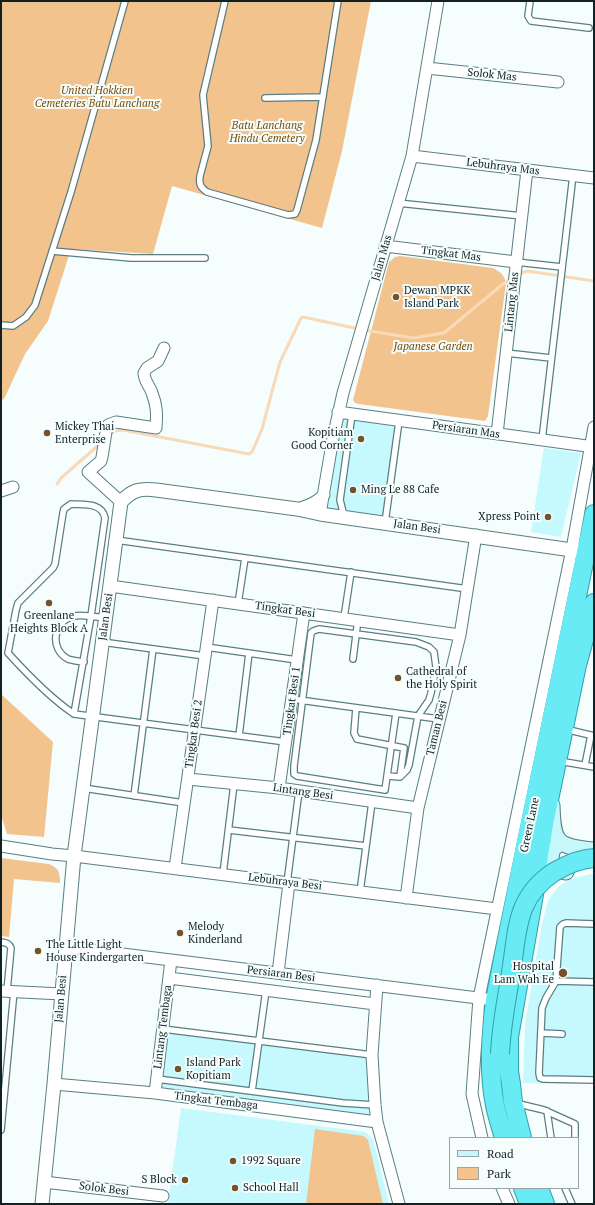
<!DOCTYPE html>
<style>
body{margin:0}
#map{position:relative;width:595px;height:1205px;overflow:hidden;background:#f5fdfd;font-family:"PT Serif",serif}
canvas{display:block}
.frame{position:absolute;inset:0;border:2px solid #122123;pointer-events:none}
.legend{position:absolute;left:449px;top:1137px;width:130px;height:52px;box-sizing:border-box;background:#f5fdfd;border:1px solid #9aa5a6;margin:0;padding:5px 7px;list-style:none;font-size:12px;color:#122123}
.legend li{display:flex;align-items:center;gap:8px;height:20px}
.legend b{width:20px;border:1px solid #9aa5a6}
</style>
<div id="map">
<canvas width="595" height="1205"></canvas>
<div class="frame"></div>
<ul class="legend">
<li><b style="height:5px;background:#c6f8fb"></b>Road</li>
<li><b style="height:11px;background:#f3c38d"></b>Park</li>
</ul>
</div>
<script>
const c = document.querySelector('canvas').getContext('2d');
c.lineJoin = 'round';
function fill(path, color) { c.fillStyle = color; c.fill(path, 'evenodd'); }
function strokePath(path, color, width, dash) { c.strokeStyle = color; c.lineWidth = width; c.lineCap = dash ? 'butt' : 'round'; c.setLineDash(dash || []); c.stroke(path); }
function drawText(font, color, halo, rows, align = 'center') {
  c.font = font + ' "PT Serif",serif'; c.lineWidth = 4; c.setLineDash([]); c.textBaseline = 'middle'; c.strokeStyle = halo; c.fillStyle = color; for (const [text, x, y, turn = 0] of rows) {
    c.save(); c.translate(x, y); c.rotate((+turn || 0) * Math.PI / 180); c.textAlign = isNaN(turn) ? turn : align; if (halo) c.strokeText(text, 0, 0); c.fillText(text, 0, 0); c.restore();
  }
}
fill(new Path2D(`
 M338,412L399,421L385,523L320,514Z
 M544,448L581,453L561,537L531,532Z
 M592,874H594V1084L523,1083L525,1023L542,924L548,901L558,887L571,879Z
 M163,1029L372,1055L377,1122L155,1093Z
 M181,1108L365,1132L373,1139L389,1204H168Z`), '#c5f9fd');
fill(new Path2D(`
 M1,1H371L342,151L322,228L172,186L153,254L71,249L48,321L25,354L4,399L1,400Z
 M400,256L493,268C501,272 504,275 506,283L488,416L485,421L359,404L355,403L353,400L389,262L395,257Z
 M1,694L53,742L44,837L7,834L1,815Z
 M1,858L49,864C59,868 60,873 60,883L14,879L9,937L1,936Z
 M315,1129L364,1136L368,1140L383,1204H306Z`), '#f3c38d');
strokePath(new Path2D(`
 M519,274L527,271L594,281
 M364,330L413,338L444,333L503,284L512,278
 M109,436L114,431L123,430L249,454L252,452L262,429L280,362L301,318L303,317L359,329
 M57,484L61,478L101,443`), '#f8d9b8', 3);
const service = new Path2D(`
 M225,1L203,95L208,146L200,176C199,184 200,187 207,192L288,215L295,214L297,210L316,140L338,1
 M530,1L528,16L531,21L589,28
 M265,98L323,97
 M398,203L522,216
 M52,251L131,258H205
 M516,262L562,267
 M1,325L13,326L26,317L35,305L71,192L125,1
 M506,353L551,358
 M542,440L573,175
 M347,516L343,512L340,500L352,414
 M385,523L399,421
 M116,540L468,589
 M238,604L245,558
 M344,618L351,572
 M102,642L205,656
 M206,647L297,660
 M353,659L357,627
 M84,662C79,661 73,661 68,659C49,649 53,621 74,616C83,614 96,617 105,618
 M292,699L439,719
 M356,708L354,733L357,739L404,748L400,776
 M74,714L91,616L105,518C102,502 83,505 71,504L64,509L63,513L55,564L53,568L18,603L16,610L8,653C28,675 50,698 74,714L286,742
 M565,729L594,736
 M239,736L249,653
 M559,761L594,767
 M585,765L591,735
 M388,776L400,777L407,770L409,765L418,716L429,700L431,693L436,667L434,652L429,647L416,642L319,629L313,631L311,633L294,766V774L297,776L385,790L396,713
 M83,788L184,803
 M134,796L153,649
 M229,830L366,846
 M223,874L234,784
 M287,883L299,791
 M360,892L372,802
 M594,924L566,923L563,924L560,927L556,981L546,998L542,1008L539,1073L540,1078L543,1079L594,1080
 M1,942C6,943 9,943 11,948L7,991
 M556,981L594,982
 M163,1029L372,1055
 M541,1033L562,1034
 M157,1079L343,1103L375,1105
 M252,1091L266,990
 M515,1103L544,1110L575,1124V1138
 M547,1111L551,1138
 M1,1130L14,991
 M565,1188L572,1204`);
const minor = new Path2D(`
 M427,68L558,82
 M412,156L594,178
 M385,246L516,262
 M338,412L594,447
 M497,434L527,170
 M1,491L13,487
 M121,502L88,472L101,461L102,457L106,432L108,425L116,422L156,428C157,415 157,405 152,393C150,386 144,381 144,373L147,368L158,361L164,348
 M297,509C308,506 315,503 324,495
 M320,514L333,438L343,393L412,156L438,1
 M110,586L460,635
 M188,779L279,788L418,808
 M279,788L304,613
 M1,846L52,854L74,856L497,909
 M175,868L213,600
 M406,898L418,808L460,635L476,535
 M66,947L486,999
 M278,973L289,883
 M169,978L375,1004
 M377,985L372,1055L375,1105L377,1122L399,1204
 M1,991L62,994
 M54,1084L155,1093L377,1122
 M155,1093L171,960
 M482,1138L472,1094L479,998L572,549L594,427
 M44,1182L163,1196
 M502,1188L509,1204`);
const tertiary = new Path2D(`
 M42,1204L54,1084L74,856L121,502C132,490 140,488 156,490L297,509L320,514L586,552`);
const secondary = new Path2D(`
 M552,805C553,842 556,847 594,850
 M560,843L552,850L551,860L556,869L566,872`);
const trunk = new Path2D(`
 M504,1138C501,1127 497,1116 495,1105C488,1071 491,1034 495,1000L523,857L594,514
 M522,1138L513,1102L511,1084L509,1071V1037L536,883L539,855L544,824L577,665L594,603
 M523,1188L529,1204
 M539,1188L545,1204`);
strokePath(service, '#597f82', 8);
strokePath(minor, '#597f82', 13);
strokePath(tertiary, '#597f82', 15);
strokePath(secondary, '#597f82', 17);
strokePath(trunk, '#31a1aa', 20);
strokePath(service, '#fff', 5.5);
strokePath(minor, '#fff', 11);
strokePath(tertiary, '#fff', 13);
strokePath(secondary, '#c6f8fb', 15);
strokePath(trunk, '#68ebf4', 18);
const trunkBridge = new Path2D(`
 M500,1054C501,1026 507,999 511,972C518,930 515,898 554,872C566,865 580,859 594,858`);
strokePath(trunkBridge, '#31a1aa', 20, []);
strokePath(trunkBridge, '#68ebf4', 18);
for (const [x, y, r, color] of [
 [396,297,4,"#74532a"],
 [47,433,4,"#74532a"],
 [361,439,4,"#74532a"],
 [353,490,4,"#74532a"],
 [548,517,4,"#74532a"],
 [49,603,4,"#74532a"],
 [398,678,4,"#74532a"],
 [180,933,4,"#74532a"],
 [38,951,4,"#74532a"],
 [563,973,5,"#74532a"],
 [178,1069,4,"#74532a"],
 [233,1161,4,"#74532a"],
 [185,1180,4,"#74532a"],
 [235,1188,4,"#74532a"]
]) { const dot = new Path2D(); dot.arc(x, y, r, 0, 2 * Math.PI); c.fillStyle = color; c.fill(dot); strokePath(dot, '#f5fdfd', 1.5); }
drawText('11px', '#122123', '#f5fdfd', [
 ["Solok Mas",492,75,6],
 ["Lebuhraya Mas",503,167,7],
 ["Tingkat Mas",451,254,7],
 ["Jalan Mas",382,258,-74],
 ["Lintang Mas",512,302,-84],
 ["Persiaran Mas",466,430,8],
 ["Jalan Besi",417,527,8],
 ["Tingkat Besi",285,610,8],
 ["Jalan Besi",106,617,-82],
 ["Tingkat Besi 1",292,701,-82],
 ["Taman Besi",437,728,-76],
 ["Tingkat Besi 2",194,734,-82],
 ["Lintang Besi",303,792,8],
 ["Green Lane",530,825,-78],
 ["Lebuhraya Besi",285,882,7],
 ["Persiaran Besi",281,974,7],
 ["Jalan Besi",61,999,-85],
 ["Lintang Tembaga",163,1027,-83],
 ["Tingkat Tembaga",216,1101,7],
 ["Solok Besi",104,1189,7]
]);
drawText('italic 11px', '#784a01', '#f5fdfd', [
 ["United Hokkien",97,91],
 ["Cemeteries Batu Lanchang",97,104],
 ["Batu Lanchang",267,126],
 ["Hindu Cemetery",267,139],
 ["Japanese Garden",433,347]
]);
drawText('11px', '#122123', '#f5fdfd', [
 ["Dewan MPKK",404,291],
 ["Island Park",404,304],
 ["Mickey Thai",55,427],
 ["Enterprise",55,440],
 ["Kopitiam",353,433,"right"],
 ["Good Corner",353,446,"right"],
 ["Ming Le 88 Cafe",361,490],
 ["Xpress Point",540,517,"right"],
 ["Greenlane",49,616,"center"],
 ["Heights Block A",49,629,"center"],
 ["Cathedral of",406,672],
 ["the Holy Spirit",406,685],
 ["Melody",188,927],
 ["Kinderland",188,940],
 ["The Little Light",46,945],
 ["House Kindergarten",46,958],
 ["Hospital",554,967,"right"],
 ["Lam Wah Ee",554,980,"right"],
 ["Island Park",186,1063],
 ["Kopitiam",186,1076],
 ["1992 Square",241,1161],
 ["S Block",177,1180,"right"],
 ["School Hall",243,1188]
], 'left');
</script>
